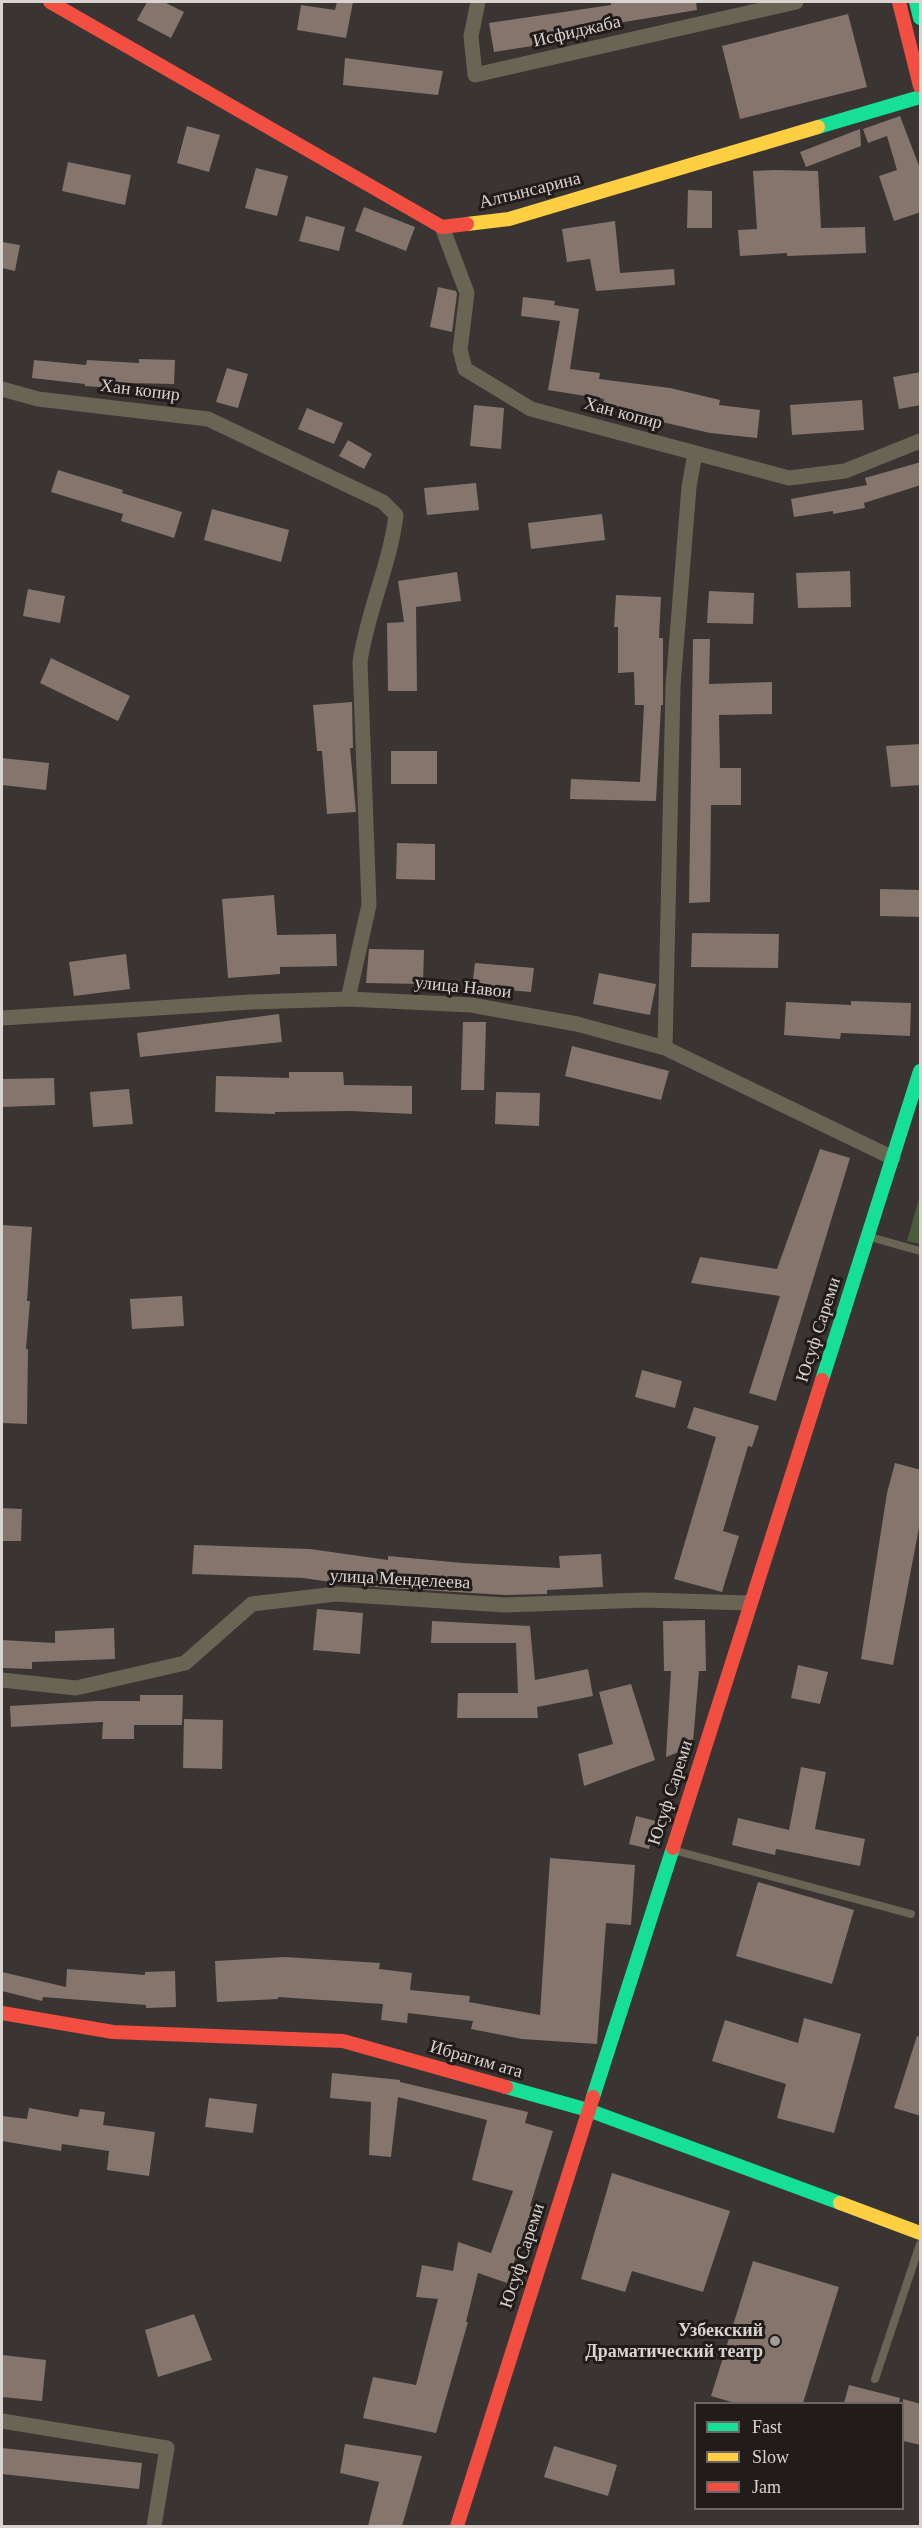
<!DOCTYPE html>
<meta charset="utf-8">
<style>
body{margin:0}
#map{position:relative;width:922px;height:2528px;overflow:hidden;background:#3a3532;font-family:"Times New Roman",serif}
canvas{display:block}
.frame{position:absolute;inset:0;border:3px solid #dad4d0;pointer-events:none}
.legend{position:absolute;left:694px;top:2402px;width:210px;height:108px;box-sizing:border-box;background:#211c1a;border:2px solid #6b6663;margin:0;padding:8px 10px;list-style:none;font-size:18px;color:#dad4d0}
.legend li{display:flex;align-items:center;gap:12px;height:30px}
.legend b{width:30px;border:2px solid #6b6663}
</style>
<div id="map">
<canvas width="922" height="2528"></canvas>
<div class="frame"></div>
<ul class="legend">
<li><b style="height:8px;background:#16e098"></b>Fast</li>
<li><b style="height:8px;background:#ffcf43"></b>Slow</li>
<li><b style="height:8px;background:#f24e42"></b>Jam</li>
</ul>
</div>
<script>
const c = document.querySelector('canvas').getContext('2d');
c.lineJoin = 'round';
function fill(path, color) { c.fillStyle = color; c.fill(path, 'evenodd'); }
function strokePath(path, color, width, dash) { c.strokeStyle = color; c.lineWidth = width; c.lineCap = dash ? 'butt' : 'round'; c.setLineDash(dash || []); c.stroke(path); }
function drawText(font, color, halo, rows, align = 'center') {
  c.font = font + ' "Times New Roman",serif'; c.lineWidth = 6; c.setLineDash([]); c.textBaseline = 'middle'; c.strokeStyle = halo; c.fillStyle = color; for (const [text, x, y, turn = 0] of rows) {
    c.save(); c.translate(x, y); c.rotate((+turn || 0) * Math.PI / 180); c.textAlign = isNaN(turn) ? turn : align; if (halo) c.strokeText(text, 0, 0); c.fillText(text, 0, 0); c.restore();
  }
}
fill(new Path2D(`
 M920,1195V1244L907,1241Z`), '#485e3b');
fill(new Path2D(`
 M147,2H164L184,12L171,38L137,20Z
 M337,2H353L346,38L297,30L301,5L335,10Z
 M611,2H696L697,10L594,27L596,36L494,52L489,23L611,5Z
 M848,14L867,87L740,119L722,46Z
 M345,58L443,71L438,95L343,85Z
 M900,116L921,171V212L894,221L879,176L897,170L887,136L868,143L863,129Z
 M187,126L220,135L209,172L177,163Z
 M860,129L861,146L806,167L800,152Z
 M68,162L131,175L125,205L62,191Z
 M256,168L288,176L277,216L245,208Z
 M774,170L818,171L821,228L865,227L866,253L787,256V253L740,256L738,230L757,229L753,171Z
 M688,190L712,191V228H687Z
 M364,207L415,227L406,251L355,231Z
 M306,216L345,227L339,251L299,241Z
 M615,221L620,273L674,269L675,285L596,291L590,259L567,262L562,229Z
 M2,242L20,245L15,271L2,268Z
 M438,287L456,291L457,294L452,332L430,327Z
 M523,297L555,301L554,305L579,309L570,369L600,373L599,379L670,388L720,400L719,405L760,410L757,438L710,433L662,422L663,417L603,407L604,399L548,390L560,321L521,316Z
 M139,359L175,360L174,384L127,383L126,389L85,386V384L32,378L34,360L86,365L87,360L139,363Z
 M227,368L248,374L238,408L216,402Z
 M921,372V405L899,409L893,377Z
 M862,400L864,430L792,435L790,405Z
 M474,405L504,408L501,449L470,446Z
 M307,408L343,423L334,444L298,429Z
 M348,440L372,454L364,469L339,456Z
 M921,462V485L864,503L865,508L833,514V511L794,517L791,499L867,485L865,478Z
 M58,470L123,490L122,493L182,512L174,538L121,521L123,514L51,492Z
 M476,483L479,510L427,515L424,488Z
 M212,509L289,530L281,562L204,540Z
 M602,514L605,540L531,549L528,523Z
 M850,571L851,607L798,608L796,573Z
 M457,572L461,601L416,607L417,691H388L387,623L404,622L398,581Z
 M28,589L65,596L60,623L23,616Z
 M709,591L754,593L753,624L707,623Z
 M616,595L661,597L659,638H663V705H661L656,801L570,799L571,779L640,782L644,705H635L634,672L618,673V627H614Z
 M693,639H710L709,684L772,682V714L719,715L720,768H741V805H711L710,902L689,903Z
 M51,658L130,696L118,721L40,683Z
 M352,702L353,748H350L356,812L327,814L322,751H317L313,705Z
 M921,744V785L891,787L886,746Z
 M391,751H437V784H391Z
 M2,758L49,763L46,790L2,785Z
 M397,843L435,844V880L396,879Z
 M880,889L921,890V917L880,916Z
 M274,895L277,935L336,934L337,966L280,967V974L228,978L222,899Z
 M692,933L779,934L778,968L691,967Z
 M369,949L424,950L423,984L366,983Z
 M126,954L130,989L74,996L69,962Z
 M475,963L534,968L531,992L472,987Z
 M599,973L656,984L650,1015L593,1004Z
 M851,1001L911,1003L910,1036L841,1033L840,1039L784,1035L786,1002L851,1005Z
 M279,1014L282,1042L140,1057L137,1033Z
 M463,1022H486L484,1090H461Z
 M572,1046L669,1071L661,1100L565,1076Z
 M289,1072H343L344,1085L412,1086V1114L351,1111L275,1112V1114L215,1112L216,1076L289,1078Z
 M54,1078L55,1105L2,1107V1079Z
 M129,1089L133,1124L93,1127L90,1092Z
 M496,1092L540,1093L539,1126L495,1124Z
 M820,1149L850,1158L776,1401L749,1393L780,1296L691,1283L700,1257L777,1269Z
 M2,1225L32,1227L27,1301H30L26,1349H28L27,1424L2,1423Z
 M182,1296L184,1326L132,1329L130,1299Z
 M642,1370L682,1381L675,1408L635,1397Z
 M694,1407L759,1426L752,1447L748,1446L723,1531L739,1536L722,1592L674,1579L716,1437L687,1428Z
 M895,1463L921,1470V1517L893,1665L861,1659L887,1493Z
 M2,1508L22,1509L21,1541H2Z
 M194,1545L310,1549L388,1560V1556L463,1563L560,1568L559,1556L601,1554L603,1587L547,1590V1594L505,1595L358,1586L303,1578L192,1574Z
 M317,1609L363,1613L360,1654L313,1650Z
 M705,1620L706,1671H699L693,1742L691,1747L666,1757L671,1671H664L663,1621Z
 M432,1621L530,1626L535,1680L588,1669L593,1696L537,1707L538,1718H457L458,1693H518L516,1643H431Z
 M114,1628L115,1659L32,1662V1669L2,1668V1640L55,1643V1631Z
 M798,1665L828,1672L820,1704L791,1698Z
 M631,1684L655,1760L584,1786L578,1754L613,1744L599,1692Z
 M140,1695H183L182,1725H134V1739H102L103,1722L11,1727L10,1706L97,1701H140Z
 M184,1719L223,1720L222,1769L183,1768Z
 M801,1767L826,1772L815,1829L865,1839L860,1866L776,1849L775,1855L732,1845L738,1818L789,1830Z
 M636,1816L656,1821L649,1849L629,1844Z
 M550,1858L635,1865L631,1925L606,1923L597,2044L522,2039L471,2029L473,2021L408,2013L407,2023L381,2020L383,2004L278,1997V1999L217,2002L215,1961L285,1957L380,1963L379,1969L412,1973L410,1990L470,1996L469,2002L540,2015Z
 M758,1882L854,1910L832,1984L736,1956Z
 M67,1969L145,1975V1972L175,1971L176,2007L146,2008V2005L43,1997L42,2001L2,1991V1972L66,1987Z
 M804,2018L861,2034L834,2133L777,2118L786,2084L712,2061L725,2020L798,2043Z
 M917,2036L921,2037V2116L894,2108Z
 M332,2073L400,2080V2082L528,2112L525,2123L553,2131L530,2206L533,2207L507,2283L478,2273L466,2322H468L436,2433L363,2418L373,2377L416,2385L438,2299L416,2297L422,2265L453,2271L458,2242L491,2253L513,2191L472,2180L487,2120L398,2097L391,2157L369,2155L371,2102L330,2098Z
 M209,2098L257,2104L253,2133L205,2127Z
 M29,2108L78,2117L80,2109L105,2112L103,2125L155,2132L149,2176L107,2170L109,2151L62,2144L61,2151L2,2141V2116L27,2119Z
 M612,2173L730,2211L703,2292L632,2271L625,2292L581,2279Z
 M753,2261L839,2287L803,2403H735L711,2396Z
 M194,2314L212,2360L158,2377L145,2330Z
 M2,2355L46,2360L42,2401L2,2397Z
 M849,2385L900,2398L899,2403H844Z
 M903,2399L921,2404V2445L903,2441Z
 M345,2444L422,2456L402,2526H368L379,2482L340,2473Z
 M554,2446L617,2465L608,2496L544,2477Z
 M2,2448L142,2463L139,2489L2,2474Z`), '#85756c');
strokePath(new Path2D(`
 M870,1237L920,1251
 M673,1850L911,1914
 M875,2379L920,2244`), '#6a6455', 8);
strokePath(new Path2D(`
 M478,2L471,36L475,75L796,2
 M442,227L467,293L460,350L465,369L531,409L789,478L845,471L920,441
 M2,389L38,399L208,419L383,502L396,515C390,565 367,612 360,662L369,905L348,999
 M2,1018L251,1002L348,999L471,1005L577,1024L665,1048L893,1158
 M665,1048L673,686L689,487L695,453
 M2,1680L76,1688L185,1663L252,1604L336,1594L505,1605L645,1600L750,1603
 M2,2421L167,2448L154,2526`), '#6a6455', 15);
strokePath(new Path2D(`
 M916,2L920,18
 M818,127L920,97
 M822,1380L920,1071
 M506,2087L588,2110L840,2203
 M593,2097L673,1848`), '#16e098', 14);
strokePath(new Path2D(`
 M467,224L509,219L818,127
 M840,2203L920,2233`), '#ffcf43', 14);
strokePath(new Path2D(`
 M50,2L442,227L467,224
 M899,2L920,86
 M673,1848L822,1380
 M2,2013L113,2032L343,2041L506,2087
 M457,2526L593,2097`), '#f24e42', 14);
for (const [x, y, r, color] of [
 [775,2341,6,"#a29c99"]
]) { const dot = new Path2D(); dot.arc(x, y, r, 0, 2 * Math.PI); c.fillStyle = color; c.fill(dot); strokePath(dot, '#211c1a', 2); }
drawText('18px', '#dad4d0', '#211c1a', [
 ["Исфиджаба",577,32,-13],
 ["Алтынсарина",530,191,-14],
 ["Хан копир",140,391,7],
 ["Хан копир",623,414,15],
 ["улица Навои",463,988,6],
 ["Юсуф Сареми",819,1330,-72],
 ["улица Менделеева",400,1580,3],
 ["Юсуф Сареми",671,1793,-72],
 ["Ибрагим ата",476,2060,16],
 ["Юсуф Сареми",523,2256,-72]
]);
drawText('bold 18px', '#dad4d0', '#211c1a', [
 ["Узбекский",763,2331],
 ["Драматический театр",763,2352]
], 'right');
</script>
